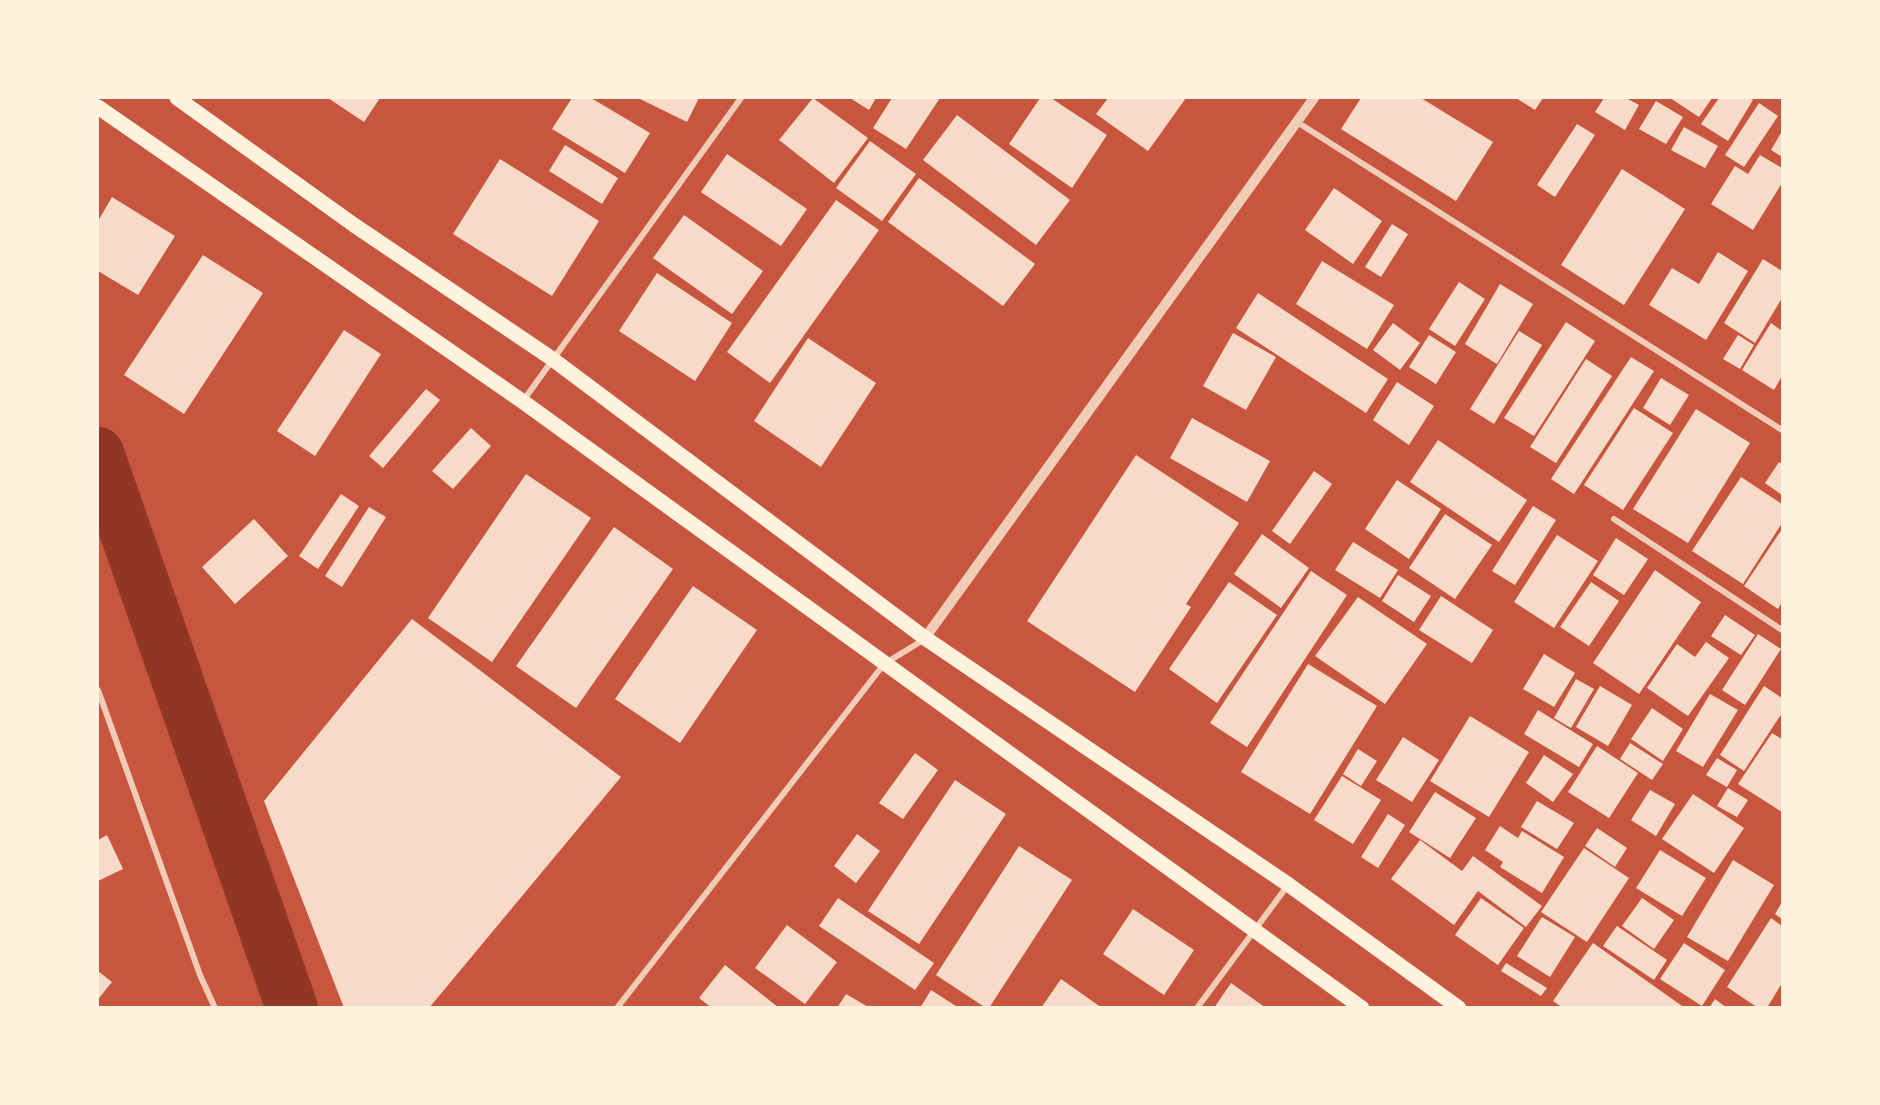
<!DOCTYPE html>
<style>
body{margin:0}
#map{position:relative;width:1880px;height:1105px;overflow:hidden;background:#c8553d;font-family:Arial,sans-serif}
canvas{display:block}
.frame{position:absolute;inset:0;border:99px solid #fff3e0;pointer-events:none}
</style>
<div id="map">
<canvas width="1880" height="1105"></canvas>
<div class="frame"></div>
</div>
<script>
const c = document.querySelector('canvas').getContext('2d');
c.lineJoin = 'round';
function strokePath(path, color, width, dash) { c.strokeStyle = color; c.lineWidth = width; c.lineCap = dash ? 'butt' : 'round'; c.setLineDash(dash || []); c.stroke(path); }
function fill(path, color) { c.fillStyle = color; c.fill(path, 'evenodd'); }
strokePath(new Path2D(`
 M98,453L292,1008`), '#8f3625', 52);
fill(new Path2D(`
 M328,98H380L364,122Z
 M572,98H591L650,133L625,173L552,129Z
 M638,98H699L687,122Z
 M813,98L868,138L834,183L779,140Z
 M850,98H876L869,110Z
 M892,98H940L906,149L873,128Z
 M1040,98H1051L1107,135L1072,188L1009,144Z
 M1108,98H1186L1148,151L1096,114Z
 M1361,98H1421L1493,142L1456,201L1341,129Z
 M1516,98H1543L1535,110Z
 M1604,98H1626L1639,105L1625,130L1595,112Z
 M1670,98H1712L1699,117Z
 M1719,98H1749L1753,100L1728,141L1701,124Z
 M1656,101L1683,117L1666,144L1639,129Z
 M1759,103L1778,116L1744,167L1725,155Z
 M957,115L1070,200L1036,245L923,160Z
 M1577,124L1595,135L1555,197L1537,185Z
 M1684,127L1718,146L1705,168L1671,150Z
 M1782,131V157L1771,150Z
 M870,141L916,174L882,221L836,188Z
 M565,145L618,178L602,204L549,171Z
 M727,154L807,209L781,246L701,192Z
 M1760,155L1782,168V183L1753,230L1711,204L1735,166L1748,174Z
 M500,159L599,221L552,296L453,234Z
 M1622,169L1685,209L1624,305L1561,265Z
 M919,178L1035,264L1003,306L888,222Z
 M1334,188L1382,221L1353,264L1305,230Z
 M112,197L175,236L138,295L98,271V221Z
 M836,200L879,230L770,383L727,352Z
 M684,215L763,271L732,314L653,258Z
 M1392,224L1408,234L1381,277L1365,267Z
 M1718,252L1748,271L1706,340L1649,305L1672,268L1699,284Z
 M203,255L263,293L184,414L124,375Z
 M1763,259L1782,271V298L1755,343L1724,323Z
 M1322,261L1394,305L1367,349L1296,304Z
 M657,273L732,323L695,381L619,331Z
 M1459,282L1485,299L1455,346L1429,329Z
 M1500,284L1533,304L1497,364L1465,344Z
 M1258,293L1388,379L1366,413L1236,328Z
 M1566,322L1595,341L1534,436L1504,418Z
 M1393,323L1420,343L1400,370L1373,350Z
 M1771,323L1782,331V376L1774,390L1742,370Z
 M344,330L381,354L315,456L277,431Z
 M1519,331L1542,345L1494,424L1470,409Z
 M1233,333L1276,357L1246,410L1203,386Z
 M1429,335L1456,352L1436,384L1409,367Z
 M1738,335L1754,345L1740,369L1723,359Z
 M808,338L876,383L821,467L754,421Z
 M1631,357L1654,371L1574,494L1551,479Z
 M1586,359L1612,376L1556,463L1530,447Z
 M1661,378L1689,395L1670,425L1643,408Z
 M1397,382L1434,406L1409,445L1373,420Z
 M426,389L440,400L383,468L369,456Z
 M1634,408L1673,433L1623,510L1584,485Z
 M1696,409L1750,443L1688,543L1633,509Z
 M1192,418L1270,461L1247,502L1170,458Z
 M471,428L491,446L453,489L432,471Z
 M1438,440L1527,500L1499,542L1410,482Z
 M1136,455L1239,523L1186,604L1191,607L1135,692L1027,621Z
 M1779,462L1782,464V495L1765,483Z
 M1314,471L1332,484L1290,544L1272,531Z
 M526,474L591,518L492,662L428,618Z
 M1741,477L1782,504V523L1743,584L1692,551Z
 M1397,480L1441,509L1409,559L1365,529Z
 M341,494L359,506L318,569L299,556Z
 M1533,506L1556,520L1515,585L1492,571Z
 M369,507L386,517L342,587L325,576Z
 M1445,514L1492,545L1455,599L1409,568Z
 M254,519L288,556L235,604L202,567Z
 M614,527L673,569L576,708L516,666Z
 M1782,529V602L1778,609L1744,586Z
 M1262,534L1309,568L1281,608L1234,574Z
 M1557,535L1598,561L1554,628L1514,602Z
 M1616,538L1648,559L1624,595L1593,575Z
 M1353,542L1398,570L1380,598L1335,570Z
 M1655,570L1701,602L1639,694L1593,663Z
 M1311,571L1347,595L1247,747L1210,723Z
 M1398,575L1431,596L1414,622L1382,601Z
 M1229,582L1277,615L1217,703L1169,669Z
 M1591,582L1619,601L1589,646L1560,627Z
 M693,586L757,630L680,743L615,699Z
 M1441,596L1493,630L1472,663L1419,630Z
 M1358,597L1427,644L1385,704L1315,656Z
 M1725,615L1755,635L1741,655L1711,636Z
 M412,619L621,777L429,1008H344L264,801Z
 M1758,634L1781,649L1745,705L1722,690Z
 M1706,642L1729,658L1688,716L1647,688L1677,644L1695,657Z
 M1544,654L1575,673L1554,707L1523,689Z
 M1308,664L1377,706L1310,814L1241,772Z
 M1576,679L1594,689L1571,728L1554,718Z
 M1600,686L1632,705L1608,746L1576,727Z
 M1764,686L1782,698V713L1744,771L1720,755Z
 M1710,694L1738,710L1703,767L1676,751Z
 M1652,708L1683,729L1663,761L1631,739Z
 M1538,710L1593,744L1579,767L1524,734Z
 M1470,716L1529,752L1489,817L1430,781Z
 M1772,733L1782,739V812L1738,784Z
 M1403,737L1439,760L1412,802L1376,780Z
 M1630,743L1663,764L1652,780L1620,759Z
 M1597,746L1638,773L1609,818L1568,792Z
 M1358,749L1377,761L1361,786L1343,774Z
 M915,753L938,770L903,819L879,803Z
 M1544,755L1573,774L1553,802L1526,783Z
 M1717,758L1737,770L1727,787L1706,775Z
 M1342,776L1381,800L1353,844L1314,820Z
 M955,780L1006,814L919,944L868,911Z
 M1728,788L1748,800L1737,817L1717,806Z
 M1650,790L1675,804L1656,836L1631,820Z
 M1435,792L1476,818L1450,858L1409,832Z
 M1693,794L1744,828L1714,873L1662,839Z
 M1537,801L1574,823L1557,849L1521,827Z
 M1388,814L1405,825L1378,868L1361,857Z
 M1500,826L1518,838L1522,831L1564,857L1542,893L1500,867L1503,862L1485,850Z
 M1597,828L1627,848L1615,867L1585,846Z
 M857,834L880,851L856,883L834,866Z
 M107,835L123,869L98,881V840Z
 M1420,840L1462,871L1473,856L1542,906L1526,927L1478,891L1454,925L1391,879Z
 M1019,846L1072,880L989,1008H986L936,975Z
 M1584,848L1629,878L1587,942L1541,912Z
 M1660,850L1706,878L1682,916L1636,888Z
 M1733,860L1774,885L1728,961L1687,937Z
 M838,898L934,963L915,990L819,926Z
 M1481,898L1524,928L1498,965L1455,935Z
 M1642,898L1674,920L1654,949L1622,926Z
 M1782,902V919L1775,914Z
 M1133,909L1194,950L1164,995L1103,954Z
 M1542,917L1575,937L1550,977L1517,956Z
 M1771,918L1782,926V983L1767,1008H1758L1727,987Z
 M787,925L837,962L805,1004L755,968Z
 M1617,926L1667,960L1654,980L1603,946Z
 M1593,943L1685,1008H1563L1553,1001Z
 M1684,943L1725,970L1702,1006L1660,979Z
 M1506,963L1547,988L1541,996L1501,971Z
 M725,965L779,1008H712L699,998Z
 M98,971L112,982L99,998L98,997Z
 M1061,979L1102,1008H1041Z
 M1231,983L1266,1008H1214Z
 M931,990L959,1008H920Z
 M846,994L870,1008H837Z
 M1715,999L1727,1008H1709Z`), '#f7dbc8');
strokePath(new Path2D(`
 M1297,122L1782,430
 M523,401L741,98
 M1614,519L1782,630
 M98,690L200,975L215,1008
 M617,1008L884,664L925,639
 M1197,1008L1288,885`), '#f1ccb7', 6);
strokePath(new Path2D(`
 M925,638L1314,98`), '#f1ccb7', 10);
strokePath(new Path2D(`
 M177,98L354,225L551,358L925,638L1289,885L1459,1008
 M98,107L522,401L1362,1008`), '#fff3e0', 15);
</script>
